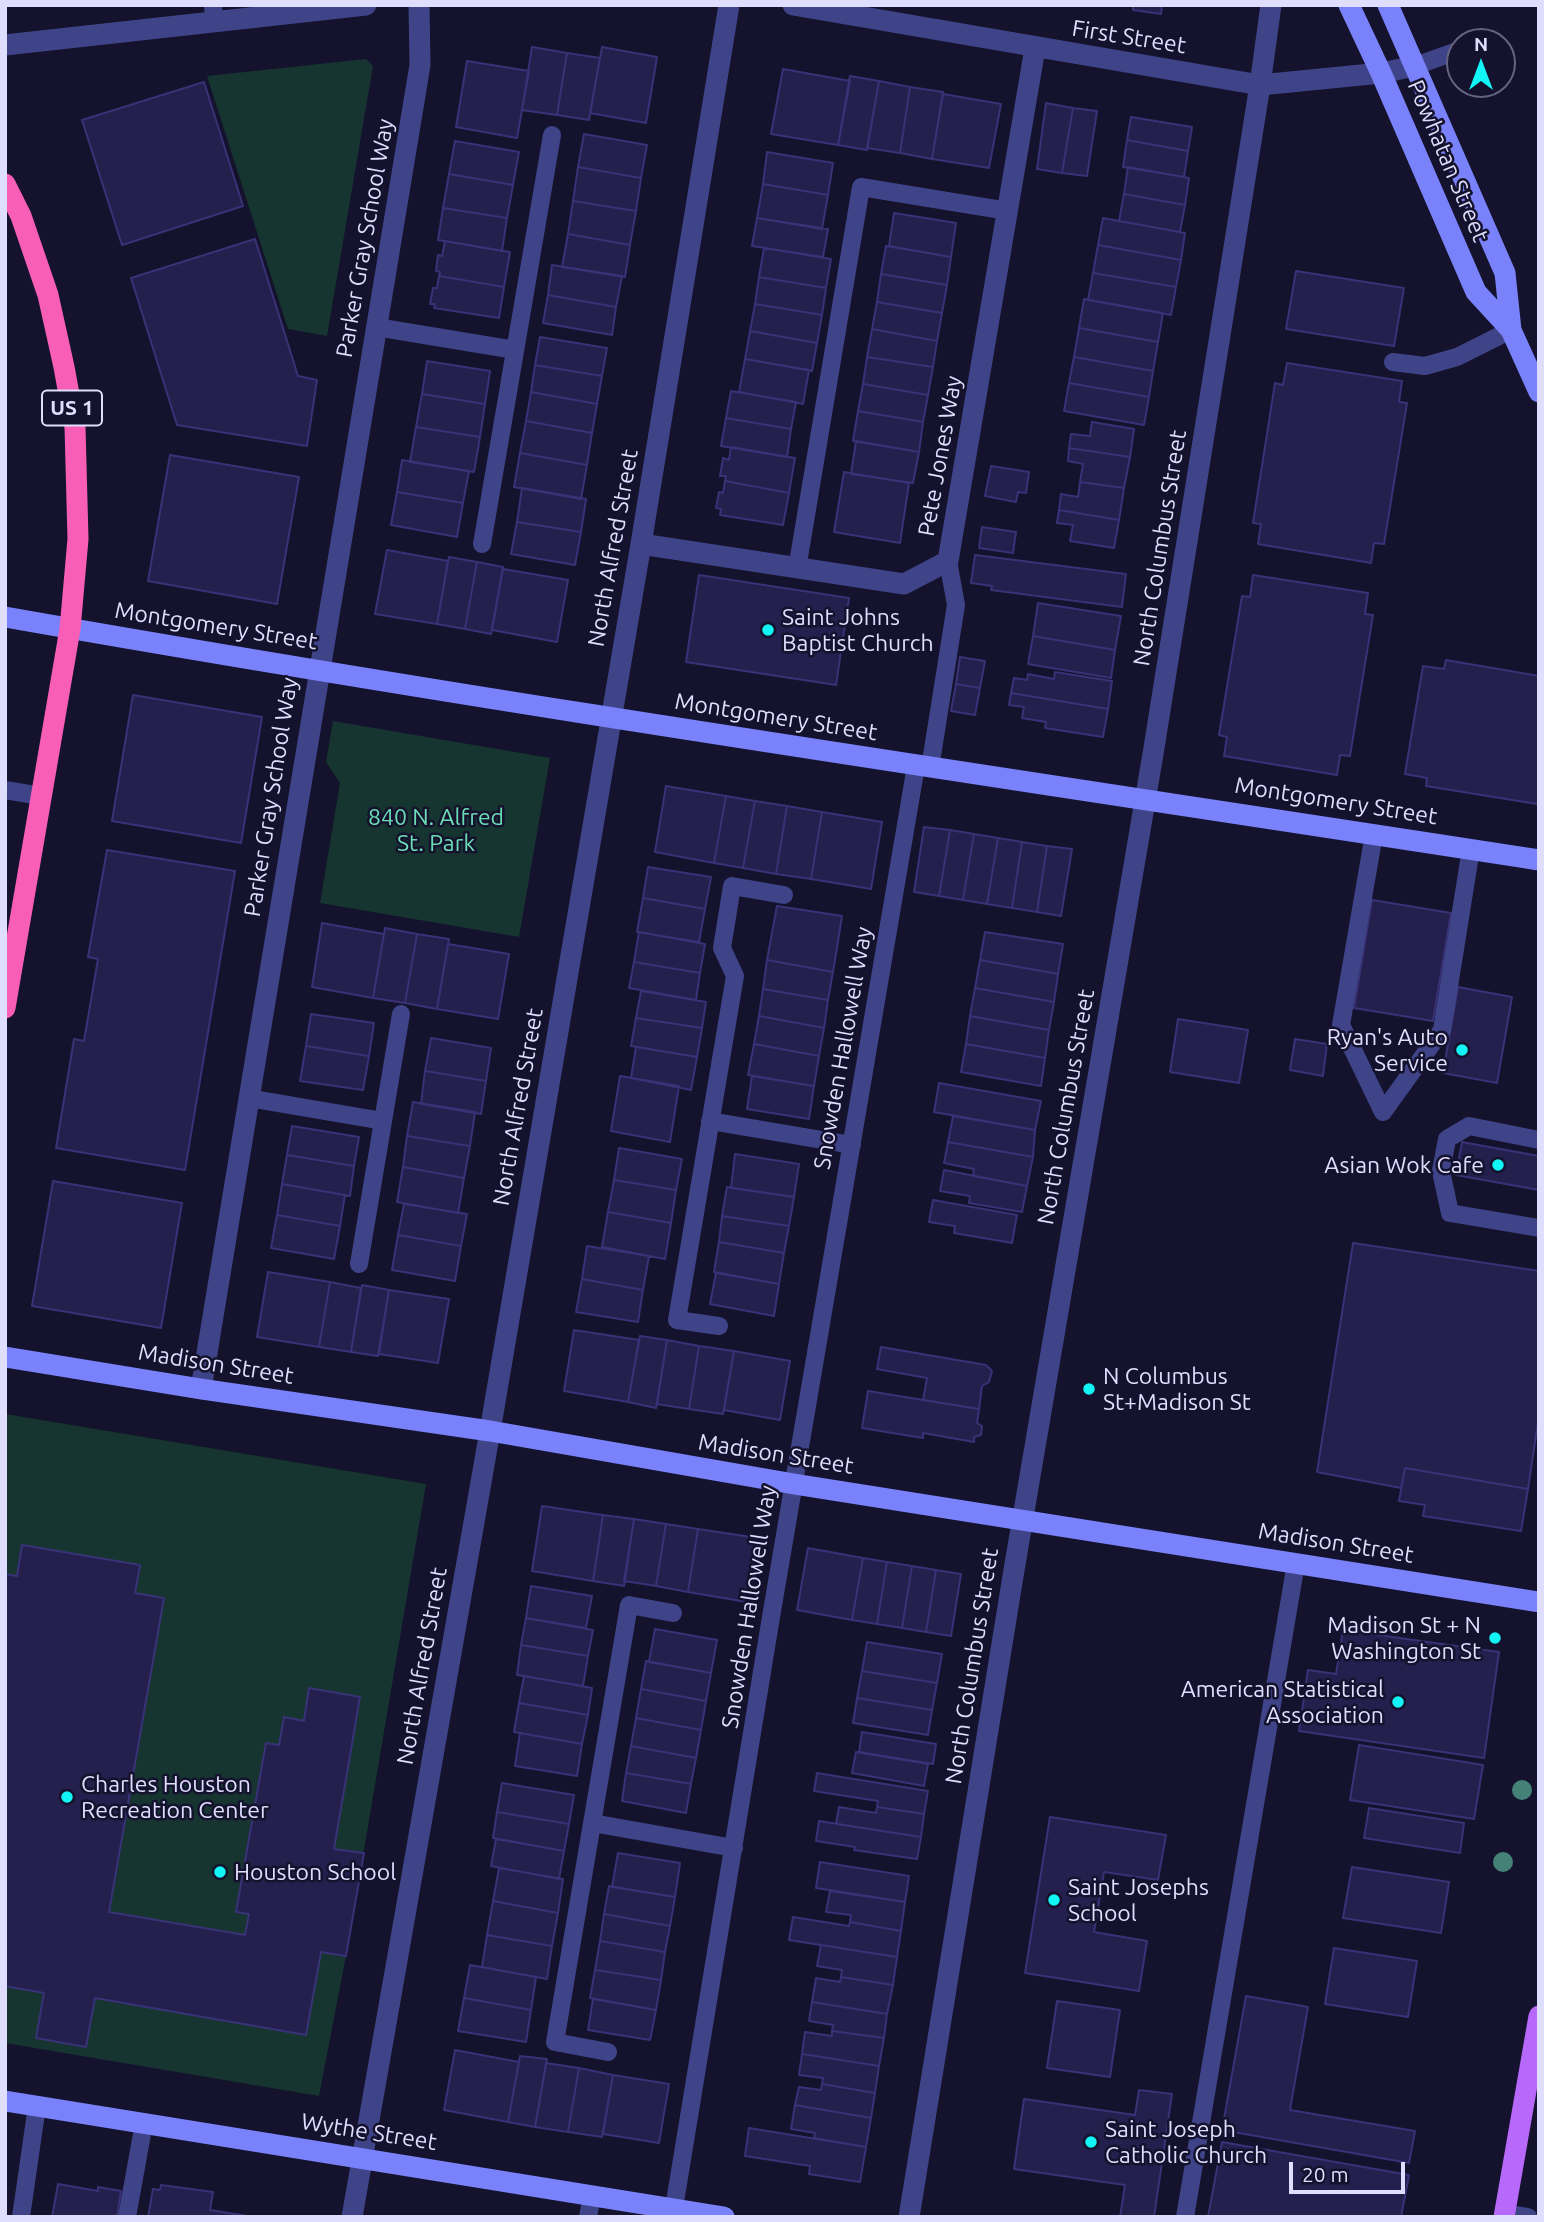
<!DOCTYPE html>
<style>
body{margin:0}
#map{position:relative;width:1544px;height:2222px;overflow:hidden;background:#14122c;font-family:Ubuntu,sans-serif}
canvas{display:block}
.frame{position:absolute;inset:0;border:7px solid #dfdefe;pointer-events:none}
.north{position:absolute;left:1446px;top:28px;width:70px;height:70px;box-sizing:border-box;background:#14122c;border:2px solid #656480;border-radius:50%;rotate:0deg;font-size:19px;font-weight:700;line-height:28px;text-align:center;color:#dfdefe}
.north::after{content:'';display:block;margin:auto;width:24px;height:32px;background:#11f5f7;clip-path:polygon(50% 0,100% 100%,50% 72%,0 100%)}
.scale{position:absolute;left:1289px;top:2162px;width:116px;height:32px;box-sizing:border-box;border:4px solid #dfdefe;border-top:0;padding-left:9px;font-size:21px;line-height:24px;white-space:nowrap;color:#dfdefe;-webkit-text-stroke:5px #14122c;paint-order:stroke}
</style>
<div id="map">
<canvas width="1544" height="2222"></canvas>
<div class="frame"></div>
<div class="north">N</div>
<div class="scale">20 m</div>
</div>
<script>
const c = document.querySelector('canvas').getContext('2d');
c.lineJoin = 'round';
function fill(path, color) { c.fillStyle = color; c.fill(path, 'evenodd'); }
function strokePath(path, color, width, dash) { c.strokeStyle = color; c.lineWidth = width; c.lineCap = dash ? 'butt' : 'round'; c.setLineDash(dash || []); c.stroke(path); }
function drawText(font, color, halo, rows, align = 'center') {
  c.font = font + ' Ubuntu,sans-serif'; c.lineWidth = 5; c.setLineDash([]); c.textBaseline = 'middle'; c.strokeStyle = halo; c.fillStyle = color; for (const [text, x, y, turn = 0] of rows) {
    c.save(); c.translate(x, y); c.rotate((+turn || 0) * Math.PI / 180); c.textAlign = isNaN(turn) ? turn : align; if (halo) c.strokeText(text, 0, 0); c.fillText(text, 0, 0); c.restore();
  }
}
fill(new Path2D(`
 M366,59L373,66L327,336L288,329L207,76Z
 M333,721L550,758L519,937L320,903L340,783L326,762Z
 M5,1414L426,1484L346,1956L319,2096L5,2043Z`), '#163531');
const building = new Path2D(`
 M1133,5H1162L1161,14L1133,10Z
 M532,47L567,53L557,115L522,110Z
 M602,47L657,57L646,123L590,113Z
 M567,53L600,58L589,120L557,115Z
 M467,61L529,71L517,138L456,127Z
 M783,69L850,81L838,145L771,134Z
 M850,76L879,81L867,150L838,145Z
 M879,81L910,87L900,153L867,148Z
 M204,82L243,206L122,245L82,120Z
 M910,87L943,92L932,159L900,153Z
 M943,94L1001,104L989,168L932,159Z
 M1046,103L1073,108L1062,173L1037,169Z
 M1073,108L1097,111L1087,176L1062,173Z
 M1131,117L1192,127L1188,151L1127,140Z
 M584,134L647,145L641,178L578,167Z
 M1127,140L1188,151L1184,177L1123,167Z
 M455,141L519,152L513,185L449,174Z
 M767,152L833,163L828,195L763,184Z
 M578,167L641,178L636,211L573,201Z
 M1128,167L1189,178L1185,205L1124,194Z
 M449,174L513,185L507,218L443,208Z
 M763,184L828,195L822,229L757,218Z
 M1124,194L1185,205L1180,232L1119,221Z
 M573,201L636,211L630,245L568,234Z
 M443,208L507,218L502,251L438,240Z
 M894,213L956,223L951,257L889,246Z
 M757,218L828,229L823,257L752,246Z
 M1103,218L1185,233L1181,260L1098,245Z
 M568,234L630,245L625,277L562,267Z
 M255,239L298,376L317,380L307,446L177,425L131,278Z
 M445,241L510,252L504,287L439,276L440,272L436,271L438,255L442,256Z
 M1098,245L1181,260L1176,287L1093,273Z
 M886,246L951,257L947,285L881,274Z
 M764,248L831,259L826,288L759,277Z
 M552,265L622,276L616,307L548,295Z
 M1296,271L1404,288L1394,346L1286,329Z
 M1093,273L1176,287L1171,315L1088,300Z
 M881,274L947,285L942,313L877,302Z
 M439,276L504,287L499,318L434,308L435,304H430L433,288H437Z
 M759,277L826,288L822,315L755,304Z
 M548,295L616,307L612,335L543,323Z
 M1084,299L1163,313L1158,342L1079,328Z
 M877,302L942,313L937,341L872,329Z
 M755,304L822,315L817,343L750,331Z
 M1079,328L1158,342L1153,371L1074,357Z
 M872,329L937,341L933,367L867,357Z
 M750,331L817,343L812,371L745,359Z
 M540,337L607,348L602,376L535,365Z
 M867,357L933,367L928,395L863,384Z
 M1074,357L1153,371L1149,397L1069,383Z
 M745,359L809,370L803,404L739,392Z
 M427,361L490,371L485,404L422,394Z
 M1287,363L1402,381L1399,402L1407,403L1384,544L1374,543L1371,563L1258,544L1261,524L1253,523L1275,383L1283,385Z
 M535,365L602,376L597,404L531,392Z
 M1069,383L1149,397L1144,425L1064,411Z
 M863,384L928,395L923,422L858,411Z
 M731,391L796,402L791,429L726,418Z
 M531,392L597,404L592,433L526,421Z
 M422,394L485,404L480,437L416,427Z
 M858,411L923,422L919,452L853,441Z
 M726,418L791,429L787,457L721,446Z
 M526,421L592,433L587,465L520,453Z
 M1092,422L1134,429L1130,457L1069,448L1071,434L1090,436Z
 M416,427L480,437L474,472L410,462Z
 M856,441L919,452L913,483L851,474Z
 M731,447L795,458L789,493L725,481L726,476H720L723,458L729,460Z
 M1069,448L1130,457L1124,488L1080,482L1083,464L1068,461Z
 M520,453L587,465L581,499L514,487Z
 M170,455L299,477L277,604L148,581Z
 M402,460L469,471L463,503L397,492Z
 M991,466L1029,472L1026,493L1018,492L1016,502L985,496Z
 M844,472L909,483L900,543L834,532Z
 M725,481L789,493L783,525L720,515L721,509L716,508L719,492L723,493Z
 M1080,482L1124,488L1119,520L1059,510L1061,494L1078,497Z
 M522,488L586,499L581,532L517,522Z
 M397,492L463,503L457,537L391,525Z
 M1059,510L1119,520L1114,548L1070,541L1073,525L1057,523Z
 M517,522L581,532L575,565L511,554Z
 M982,527L1016,532L1013,553L979,548Z
 M387,550L448,561L437,624L375,614Z
 M975,555L1126,574L1122,607L991,590L992,586L971,583Z
 M449,557L477,562L465,629L437,624Z
 M477,562L503,567L491,634L465,629Z
 M503,569L568,580L557,642L492,630Z
 M699,575L849,598L836,685L686,662Z
 M1253,575L1368,593L1365,614L1373,615L1350,756L1340,755L1337,775L1224,756L1227,737L1219,735L1242,596L1250,597Z
 M1038,603L1121,616L1115,650L1033,636Z
 M1033,636L1115,650L1111,678L1028,664Z
 M960,657L985,661L980,688L956,684Z
 M1446,660L1539,676V797L1537,804L1426,786L1427,778L1405,774L1423,666L1444,669Z
 M1055,672L1112,681L1108,709L1011,693L1014,678L1027,680L1028,674L1054,679Z
 M956,684L980,688L975,715L951,711Z
 M1011,693L1108,709L1103,737L1045,728L1046,722L1022,718L1024,707L1009,705Z
 M133,695L262,717L241,843L112,821Z
 M666,786L726,796L714,863L655,852Z
 M726,796L755,801L743,868L714,863Z
 M755,801L787,806L776,874L743,868Z
 M787,806L822,812L811,879L776,874Z
 M822,812L882,822L871,889L811,879Z
 M924,827L950,830L939,896L914,892Z
 M950,830L974,834L963,900L939,896Z
 M974,834L998,838L987,904L963,900Z
 M998,838L1022,842L1012,908L987,904Z
 M1022,842L1047,846L1037,912L1012,908Z
 M1047,846L1072,849L1061,916L1037,912Z
 M107,850L235,871L185,1170L56,1148L74,1039L84,1041L98,959L88,957Z
 M648,867L711,877L705,909L643,898Z
 M643,898L705,909L699,942L637,932Z
 M1372,900L1451,913L1433,1021L1354,1008Z
 M777,906L842,916L833,972L767,960Z
 M322,923L384,934L373,998L312,987Z
 M385,928L417,934L405,1003L373,998Z
 M639,932L705,944L700,973L634,962Z
 M985,932L1063,944L1058,974L980,960Z
 M417,934L449,939L437,1009L405,1003Z
 M448,944L509,954L498,1019L437,1009Z
 M767,960L833,972L828,1000L763,989Z
 M980,960L1058,974L1054,1002L975,988Z
 M634,962L700,973L696,1000L629,988Z
 M1458,987L1512,997L1497,1083L1443,1073Z
 M975,988L1054,1002L1049,1030L970,1016Z
 M763,989L828,1000L824,1028L759,1016Z
 M641,991L706,1002L702,1028L636,1018Z
 M311,1014L374,1023L369,1056L306,1046Z
 M759,1016L824,1028L819,1056L754,1044Z
 M970,1016L1049,1030L1045,1058L966,1044Z
 M636,1018L702,1028L697,1057L631,1046Z
 M1178,1019L1248,1030L1239,1083L1170,1072Z
 M431,1038L491,1048L486,1081L425,1071Z
 M1295,1039L1327,1044L1323,1076L1290,1070Z
 M754,1044L819,1056L814,1086L748,1075Z
 M966,1044L1045,1058L1041,1086L961,1072Z
 M306,1046L369,1056L363,1090L300,1081Z
 M636,1047L697,1057L691,1090L631,1078Z
 M425,1071L486,1081L481,1114L421,1104Z
 M620,1076L679,1086L670,1142L611,1131Z
 M752,1076L814,1086L809,1119L747,1109Z
 M939,1083L1041,1101L1035,1130L934,1112Z
 M413,1102L475,1112L470,1146L407,1136Z
 M953,1116L1035,1130L1033,1157L948,1142Z
 M292,1126L359,1137L354,1166L287,1155Z
 M407,1136L470,1146L464,1178L403,1167Z
 M948,1142L1033,1157L1027,1186L973,1176L974,1169L944,1163Z
 M1462,1142L1539,1156V1190L1456,1175Z
 M619,1148L682,1159L676,1190L614,1180Z
 M735,1154L799,1164L794,1197L731,1188Z
 M287,1155L354,1166L350,1196L282,1184Z
 M403,1167L464,1178L458,1213L397,1202Z
 M944,1170L1027,1186L1022,1212L969,1203L970,1196L940,1191Z
 M614,1180L676,1190L671,1223L608,1212Z
 M53,1181L182,1203L161,1328L32,1306Z
 M282,1184L345,1195L340,1226L277,1215Z
 M727,1187L794,1197L789,1226L722,1216Z
 M933,1200L1017,1215L1012,1243L954,1233L955,1226L929,1222Z
 M404,1204L467,1214L461,1246L398,1235Z
 M608,1212L671,1223L665,1259L602,1247Z
 M277,1215L340,1226L334,1259L271,1248Z
 M722,1216L789,1226L784,1253L719,1242Z
 M398,1235L461,1246L455,1281L392,1270Z
 M719,1242L784,1253L779,1284L714,1272Z
 M1353,1243L1539,1271V1415L1528,1489L1405,1468L1401,1488L1317,1472Z
 M587,1246L649,1256L643,1290L582,1279Z
 M268,1272L330,1282L319,1347L257,1337Z
 M716,1273L779,1284L774,1316L710,1304Z
 M582,1279L643,1290L638,1322L576,1312Z
 M330,1282L361,1288L351,1352L319,1347Z
 M362,1285L389,1290L378,1356L351,1352Z
 M389,1290L449,1299L438,1363L379,1354Z
 M574,1330L639,1340L628,1402L564,1391Z
 M640,1336L667,1340L656,1408L628,1402Z
 M667,1340L699,1346L689,1409L657,1404Z
 M699,1346L734,1351L723,1414L689,1409Z
 M881,1347L986,1365L992,1371L989,1382L982,1386L979,1409L923,1400L927,1378L877,1369Z
 M734,1351L790,1361L780,1420L724,1410Z
 M868,1391L979,1409L977,1423L982,1426L981,1435L974,1437V1442L923,1433V1438L862,1428Z
 M1405,1468L1528,1489L1521,1531L1423,1516L1425,1505L1399,1501Z
 M542,1506L603,1515L593,1581L532,1571Z
 M603,1515L634,1519L624,1586L593,1581Z
 M634,1519L666,1524L656,1586L624,1581Z
 M666,1524L698,1529L688,1592L656,1586Z
 M698,1529L758,1538L747,1602L688,1592Z
 M22,1545L140,1565L135,1593L164,1598L109,1912L245,1935L249,1914L236,1912L266,1743L279,1745L284,1717L304,1721L309,1688L360,1697L334,1849L364,1853L346,1956L321,1952L306,2035L95,1998L86,2047L36,2038L44,1993L5,1986V1574L17,1576Z
 M808,1548L863,1558L852,1620L797,1610Z
 M863,1558L887,1562L877,1624L852,1620Z
 M887,1562L912,1566L902,1628L877,1624Z
 M912,1566L936,1570L926,1632L902,1628Z
 M936,1570L961,1574L951,1636L926,1632Z
 M531,1586L592,1596L586,1628L526,1618Z
 M526,1618L593,1630L588,1656L521,1645Z
 M655,1629L717,1640L711,1673L649,1662Z
 M1343,1630L1499,1652L1484,1758L1299,1731L1308,1670L1336,1674Z
 M867,1642L942,1654L937,1683L862,1671Z
 M521,1645L588,1656L583,1686L517,1675Z
 M646,1661L711,1673L706,1701L641,1689Z
 M862,1671L937,1683L932,1710L857,1698Z
 M524,1676L592,1688L588,1715L519,1703Z
 M641,1689L706,1701L701,1730L636,1718Z
 M857,1698L932,1710L928,1735L853,1723Z
 M519,1703L588,1715L582,1744L514,1732Z
 M636,1718L701,1730L696,1758L631,1746Z
 M862,1732L936,1744L933,1764L859,1752Z
 M520,1733L582,1744L577,1776L515,1766Z
 M1359,1745L1483,1765L1474,1819L1350,1800Z
 M631,1746L696,1758L691,1784L626,1773Z
 M856,1752L928,1764L924,1786L852,1773Z
 M626,1773L691,1784L686,1813L622,1801Z
 M817,1773L928,1791L924,1814L877,1807L878,1801L814,1791Z
 M502,1783L574,1795L569,1824L497,1812Z
 M839,1807L876,1813L877,1807L924,1814L921,1837L836,1824Z
 M1369,1808L1464,1823L1460,1853L1364,1838Z
 M497,1812L569,1824L564,1851L493,1838Z
 M1050,1817L1166,1835L1158,1880L1104,1872L1094,1932L1147,1941L1139,1991L1025,1973Z
 M819,1821L921,1837L917,1859L854,1850L855,1847L816,1841Z
 M496,1839L564,1851L559,1879L491,1866Z
 M618,1853L680,1863L675,1897L612,1887Z
 M820,1862L909,1876L905,1902L816,1888Z
 M1352,1867L1449,1882L1441,1933L1343,1918Z
 M499,1868L563,1879L558,1913L493,1901Z
 M609,1886L675,1897L670,1926L604,1914Z
 M830,1891L905,1902L901,1931L850,1922L851,1915L826,1912Z
 M493,1901L558,1913L552,1946L487,1935Z
 M604,1914L670,1926L665,1952L600,1941Z
 M793,1917L849,1926L850,1922L901,1931L897,1957L789,1940Z
 M487,1935L552,1946L547,1979L482,1967Z
 M600,1941L665,1952L661,1980L595,1970Z
 M821,1945L897,1957L893,1985L841,1977L842,1970L817,1966Z
 M1334,1948L1417,1961L1408,2017L1325,2004Z
 M470,1965L536,1977L531,2010L464,1998Z
 M595,1970L661,1980L656,2010L590,1998Z
 M841,1977L893,1985L887,2014L812,2002L816,1978L840,1982Z
 M1246,1996L1308,2007L1290,2110L1415,2131L1409,2163L1222,2130Z
 M464,1998L531,2010L526,2042L458,2031Z
 M593,1999L656,2010L650,2040L588,2030Z
 M1057,2001L1120,2010L1110,2077L1047,2068Z
 M812,2002L887,2014L884,2038L832,2031L833,2025L809,2021Z
 M832,2031L884,2038L879,2066L802,2054L805,2032L832,2036Z
 M455,2050L519,2062L508,2122L444,2110Z
 M802,2054L879,2066L875,2093L822,2084L823,2078L799,2075Z
 M520,2056L547,2059L535,2127L508,2122Z
 M546,2063L579,2068L568,2132L535,2127Z
 M579,2068L613,2075L602,2137L568,2132Z
 M613,2075L669,2084L659,2143L603,2134Z
 M822,2084L875,2093L871,2118L795,2105L799,2087L821,2090Z
 M1139,2090L1172,2094L1154,2217H1120L1125,2185L1014,2169L1024,2099L1135,2115Z
 M795,2105L871,2118L866,2147L814,2138L815,2133L791,2129Z
 M749,2128L866,2147L860,2182L809,2174L810,2166L745,2156Z
 M1222,2142L1409,2175L1401,2217H1208Z
 M58,2184L98,2191V2187L121,2191L117,2217H52Z
 M161,2185L213,2192L210,2210L253,2217H148L153,2189L160,2190Z`);
fill(building, '#241f4c');
strokePath(building, '#393277', 2);
strokePath(new Path2D(`
 M213,5L214,20
 M1415,66L1460,50
 M376,327L515,350
 M1393,362L1425,366L1457,357L1511,330
 M482,544L552,135
 M797,569L861,187L1008,211
 M930,768L956,605L948,561
 M5,790L41,796
 M1374,834L1341,1025L1383,1112L1442,1030L1471,849
 M248,1098L383,1121
 M710,1121L852,1145
 M1539,1140L1469,1126L1447,1139L1441,1171L1450,1213L1539,1228
 M359,1264L401,1014
 M719,1326L677,1320L735,976L722,948L732,886L784,895
 M592,1823L734,1848
 M608,2052L555,2042L629,1605L673,1613
 M674,2208L770,1623L916,766
 M1505,2213L1528,2217
 M21,2217L37,2106
 M127,2217L144,2123
 M588,2217L592,2195
 M1185,2217L1296,1563`), '#3f4489', 18);
strokePath(new Path2D(`
 M793,5L1260,85L1381,73L1415,66
 M5,45L366,5
 M641,544L904,584L948,561L1035,48
 M201,1389L420,65L419,5
 M352,2217L490,1431L641,544L729,5
 M909,2217L1014,1570L1153,754L1260,85L1271,5`), '#3f4489', 21);
strokePath(new Path2D(`
 M1349,5L1381,73L1476,292L1511,330
 M1388,5L1505,273L1511,330L1539,392
 M5,617C515,707 1027,781 1539,860
 M5,1357L201,1389L490,1431L794,1484L1539,1602
 M5,2101L724,2217`), '#7982fa', 21);
strokePath(new Path2D(`
 M1504,2217L1539,2016`), '#b669fa', 21);
strokePath(new Path2D(`
 M5,184L21,216L48,295L64,367L75,427L78,539L70,629L5,1008`), '#f95eb7', 21);
c.fillStyle = '#448278';
for (const [x, y] of [
 [1522,1790],
 [1503,1862]
]) { c.beginPath(); c.arc(x, y, 10, 0, 2 * Math.PI); c.fill(); }
for (const [x, y, r, color] of [
 [768,630,7,"#11f5f7"],
 [1462,1050,7,"#11f5f7"],
 [1498,1165,7,"#11f5f7"],
 [1089,1389,7,"#11f5f7"],
 [1495,1638,7,"#11f5f7"],
 [1398,1702,7,"#11f5f7"],
 [67,1797,7,"#11f5f7"],
 [220,1872,7,"#11f5f7"],
 [1054,1900,7,"#11f5f7"],
 [1091,2142,7,"#11f5f7"]
]) { const dot = new Path2D(); dot.arc(x, y, r, 0, 2 * Math.PI); c.fillStyle = color; c.fill(dot); strokePath(dot, '#14122c', 2.5); }
for (const [x, y, w] of [
 [72,408,60]
]) { const box = new Path2D(); box.roundRect(x - w / 2, y - 17.5, w, 35, 5); c.fillStyle = '#14122c'; c.fill(box); strokePath(box, '#dfdefe', 2); }
drawText('bold 21px', '#dfdefe', null, [
 ["US 1",72,408]
]);
drawText('23px', '#dfdefe', '#14122c', [
 ["First Street",1129,37,9],
 ["Powhatan Street",1448,161,67],
 ["Parker Gray School Way",365,238,-80],
 ["Pete Jones Way",940,456,-80],
 ["North Alfred Street",613,548,-80],
 ["North Columbus Street",1160,548,-81],
 ["Montgomery Street",216,626,9],
 ["Montgomery Street",776,717,9],
 ["Parker Gray School Way",271,797,-81],
 ["Montgomery Street",1336,801,9],
 ["Snowden Hallowell Way",843,1048,-80],
 ["North Alfred Street",518,1107,-80],
 ["North Columbus Street",1066,1107,-80],
 ["Madison Street",216,1364,9],
 ["Madison Street",776,1454,9],
 ["Madison Street",1336,1543,9],
 ["Snowden Hallowell Way",749,1607,-81],
 ["North Alfred Street",422,1666,-80],
 ["North Columbus Street",972,1666,-81],
 ["Wythe Street",369,2132,9]
]);
drawText('23px', '#dfdefe', '#14122c', [
 ["Saint Johns",782,617],
 ["Baptist Church",782,643],
 ["Ryan's Auto",1448,1037,"right"],
 ["Service",1448,1063,"right"],
 ["Asian Wok Cafe",1484,1165,"right"],
 ["N Columbus",1103,1376],
 ["St+Madison St",1103,1402],
 ["Madison St + N",1481,1625,"right"],
 ["Washington St",1481,1651,"right"],
 ["American Statistical",1384,1689,"right"],
 ["Association",1384,1715,"right"],
 ["Charles Houston",81,1784],
 ["Recreation Center",81,1810],
 ["Houston School",234,1872],
 ["Saint Josephs",1068,1887],
 ["School",1068,1913],
 ["Saint Joseph",1105,2129],
 ["Catholic Church",1105,2155]
], 'left');
drawText('23px', '#6bddb6', '#14122c', [
 ["840 N. Alfred",436,817],
 ["St. Park",436,843]
]);
</script>
